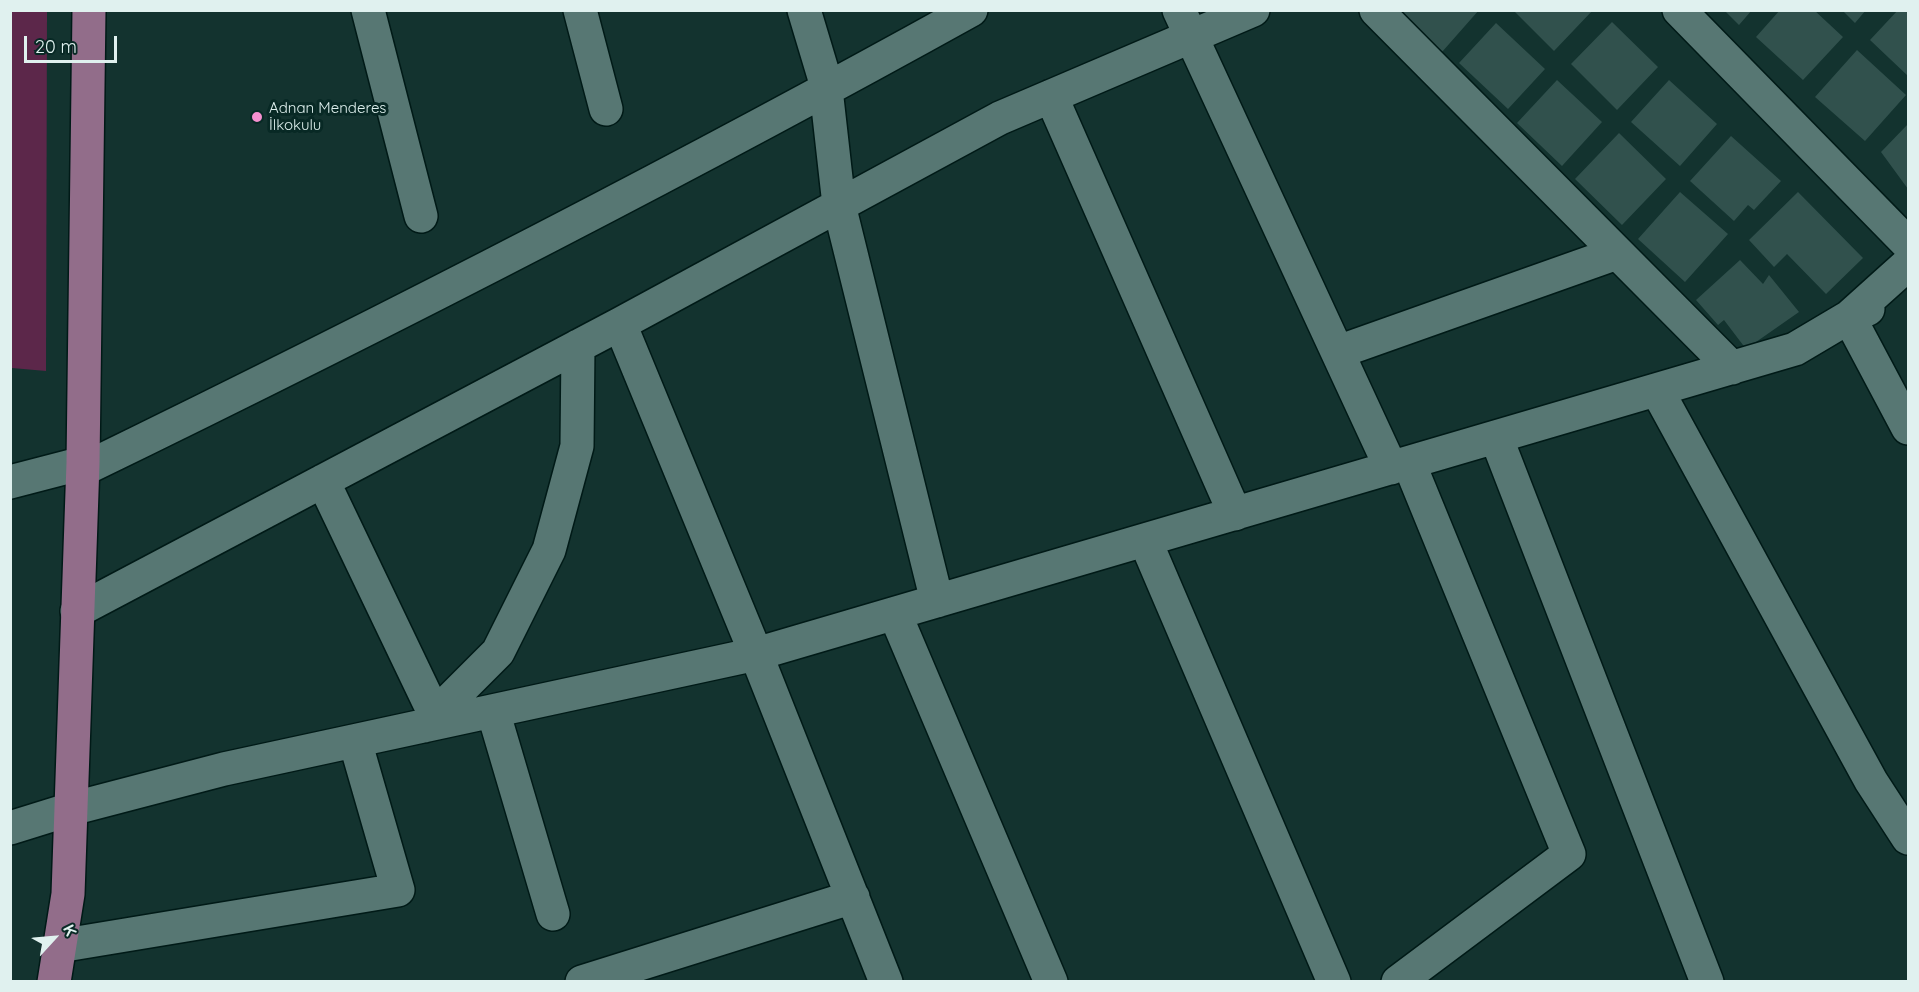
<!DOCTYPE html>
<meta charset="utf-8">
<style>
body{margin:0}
#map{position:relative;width:1919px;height:992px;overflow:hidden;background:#13332f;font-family:Quicksand,sans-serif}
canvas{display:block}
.frame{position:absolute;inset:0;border:12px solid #e0f1ef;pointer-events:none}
.north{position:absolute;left:24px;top:908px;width:60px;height:60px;-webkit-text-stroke:4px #082925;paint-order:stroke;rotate:64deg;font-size:16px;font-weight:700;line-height:24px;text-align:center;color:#e0f1ef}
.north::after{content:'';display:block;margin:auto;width:21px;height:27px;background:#e0f1ef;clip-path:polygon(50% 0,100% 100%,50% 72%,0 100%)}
.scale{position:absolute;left:24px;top:36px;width:93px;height:27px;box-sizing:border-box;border:3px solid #e0f1ef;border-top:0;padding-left:8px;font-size:18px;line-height:21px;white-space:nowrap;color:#e0f1ef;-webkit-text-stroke:4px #082925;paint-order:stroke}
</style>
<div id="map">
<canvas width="1919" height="992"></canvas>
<div class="frame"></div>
<div class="north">K</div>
<div class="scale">20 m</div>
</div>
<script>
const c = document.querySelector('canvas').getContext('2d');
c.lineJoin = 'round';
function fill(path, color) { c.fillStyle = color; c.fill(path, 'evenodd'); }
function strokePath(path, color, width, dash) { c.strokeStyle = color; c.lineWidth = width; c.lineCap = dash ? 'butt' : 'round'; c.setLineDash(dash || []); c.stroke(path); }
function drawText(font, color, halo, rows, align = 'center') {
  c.font = font + ' Quicksand,sans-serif'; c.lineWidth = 6; c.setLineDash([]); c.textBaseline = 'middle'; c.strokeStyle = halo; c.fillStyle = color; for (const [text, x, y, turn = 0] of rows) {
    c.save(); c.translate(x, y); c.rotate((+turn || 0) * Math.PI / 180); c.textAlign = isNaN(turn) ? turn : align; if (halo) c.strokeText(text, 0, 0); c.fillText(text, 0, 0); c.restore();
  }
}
fill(new Path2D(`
 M10,11H47L46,371L12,368L11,366Z`), '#5c274a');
fill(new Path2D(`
 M1396,10H1479L1442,52Z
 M1513,10H1593L1554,51Z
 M1724,10H1752L1739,25Z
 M1780,10H1814L1843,37L1803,80L1756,37Z
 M1842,10H1866L1855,23Z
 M1898,10H1908V76L1870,40Z
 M1612,22L1658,67L1617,110L1571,64Z
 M1496,23L1545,69L1508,109L1459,63Z
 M1857,50L1906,95L1865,141L1815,97Z
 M1557,80L1602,122L1562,166L1517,123Z
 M1669,80L1717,124L1680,166L1631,122Z
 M1908,124V189L1881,152Z
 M1619,133L1666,179L1622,225L1575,179Z
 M1731,136L1781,181L1754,210L1748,205L1734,221L1690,181Z
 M1680,192L1728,234L1685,282L1638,239Z
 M1798,192L1863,258L1826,294L1787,254L1774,267L1749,240Z
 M1740,260L1763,284L1769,275L1799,312L1746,349L1724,320L1718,325L1696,300Z`), '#31514d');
const minor = new Path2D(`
 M368,10L421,216
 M580,10L606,109
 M804,10L825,80L839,205L937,601
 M1179,10L1391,468
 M1376,10L1732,368
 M1679,10L1908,244
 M1051,96L1235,514
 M1868,309L1849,317L1908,428
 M620,324L756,654L886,982
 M1338,352L1617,253
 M1657,390L1871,781L1908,838
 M1496,437L1707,982
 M82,470C382,324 679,172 971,10
 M323,481L435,715
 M10,482L83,463
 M1145,540L1334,982
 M77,611L620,324L1000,118L1253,10
 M895,614L1051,982
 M493,711L553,914
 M424,726L498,652L549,550L577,446L578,346
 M10,828L71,809L224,769L756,654L1795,349L1849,317L1908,264
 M59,946L398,890L355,741
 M582,982L853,897
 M1398,982L1569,854L1409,463`);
const major = new Path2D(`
 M54,982L68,894L83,463L89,10`);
strokePath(minor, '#001a17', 36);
strokePath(major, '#001a17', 36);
strokePath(minor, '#577773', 33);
strokePath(major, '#926d8a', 33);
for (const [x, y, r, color] of [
 [257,117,6,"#f690d0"]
]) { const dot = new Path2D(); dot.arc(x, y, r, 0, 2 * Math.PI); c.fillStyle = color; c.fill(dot); strokePath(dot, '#082925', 2); }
drawText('15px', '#e0f1ef', '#082925', [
 ["Adnan Menderes",269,108],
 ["İlkokulu",269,125]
], 'left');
</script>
